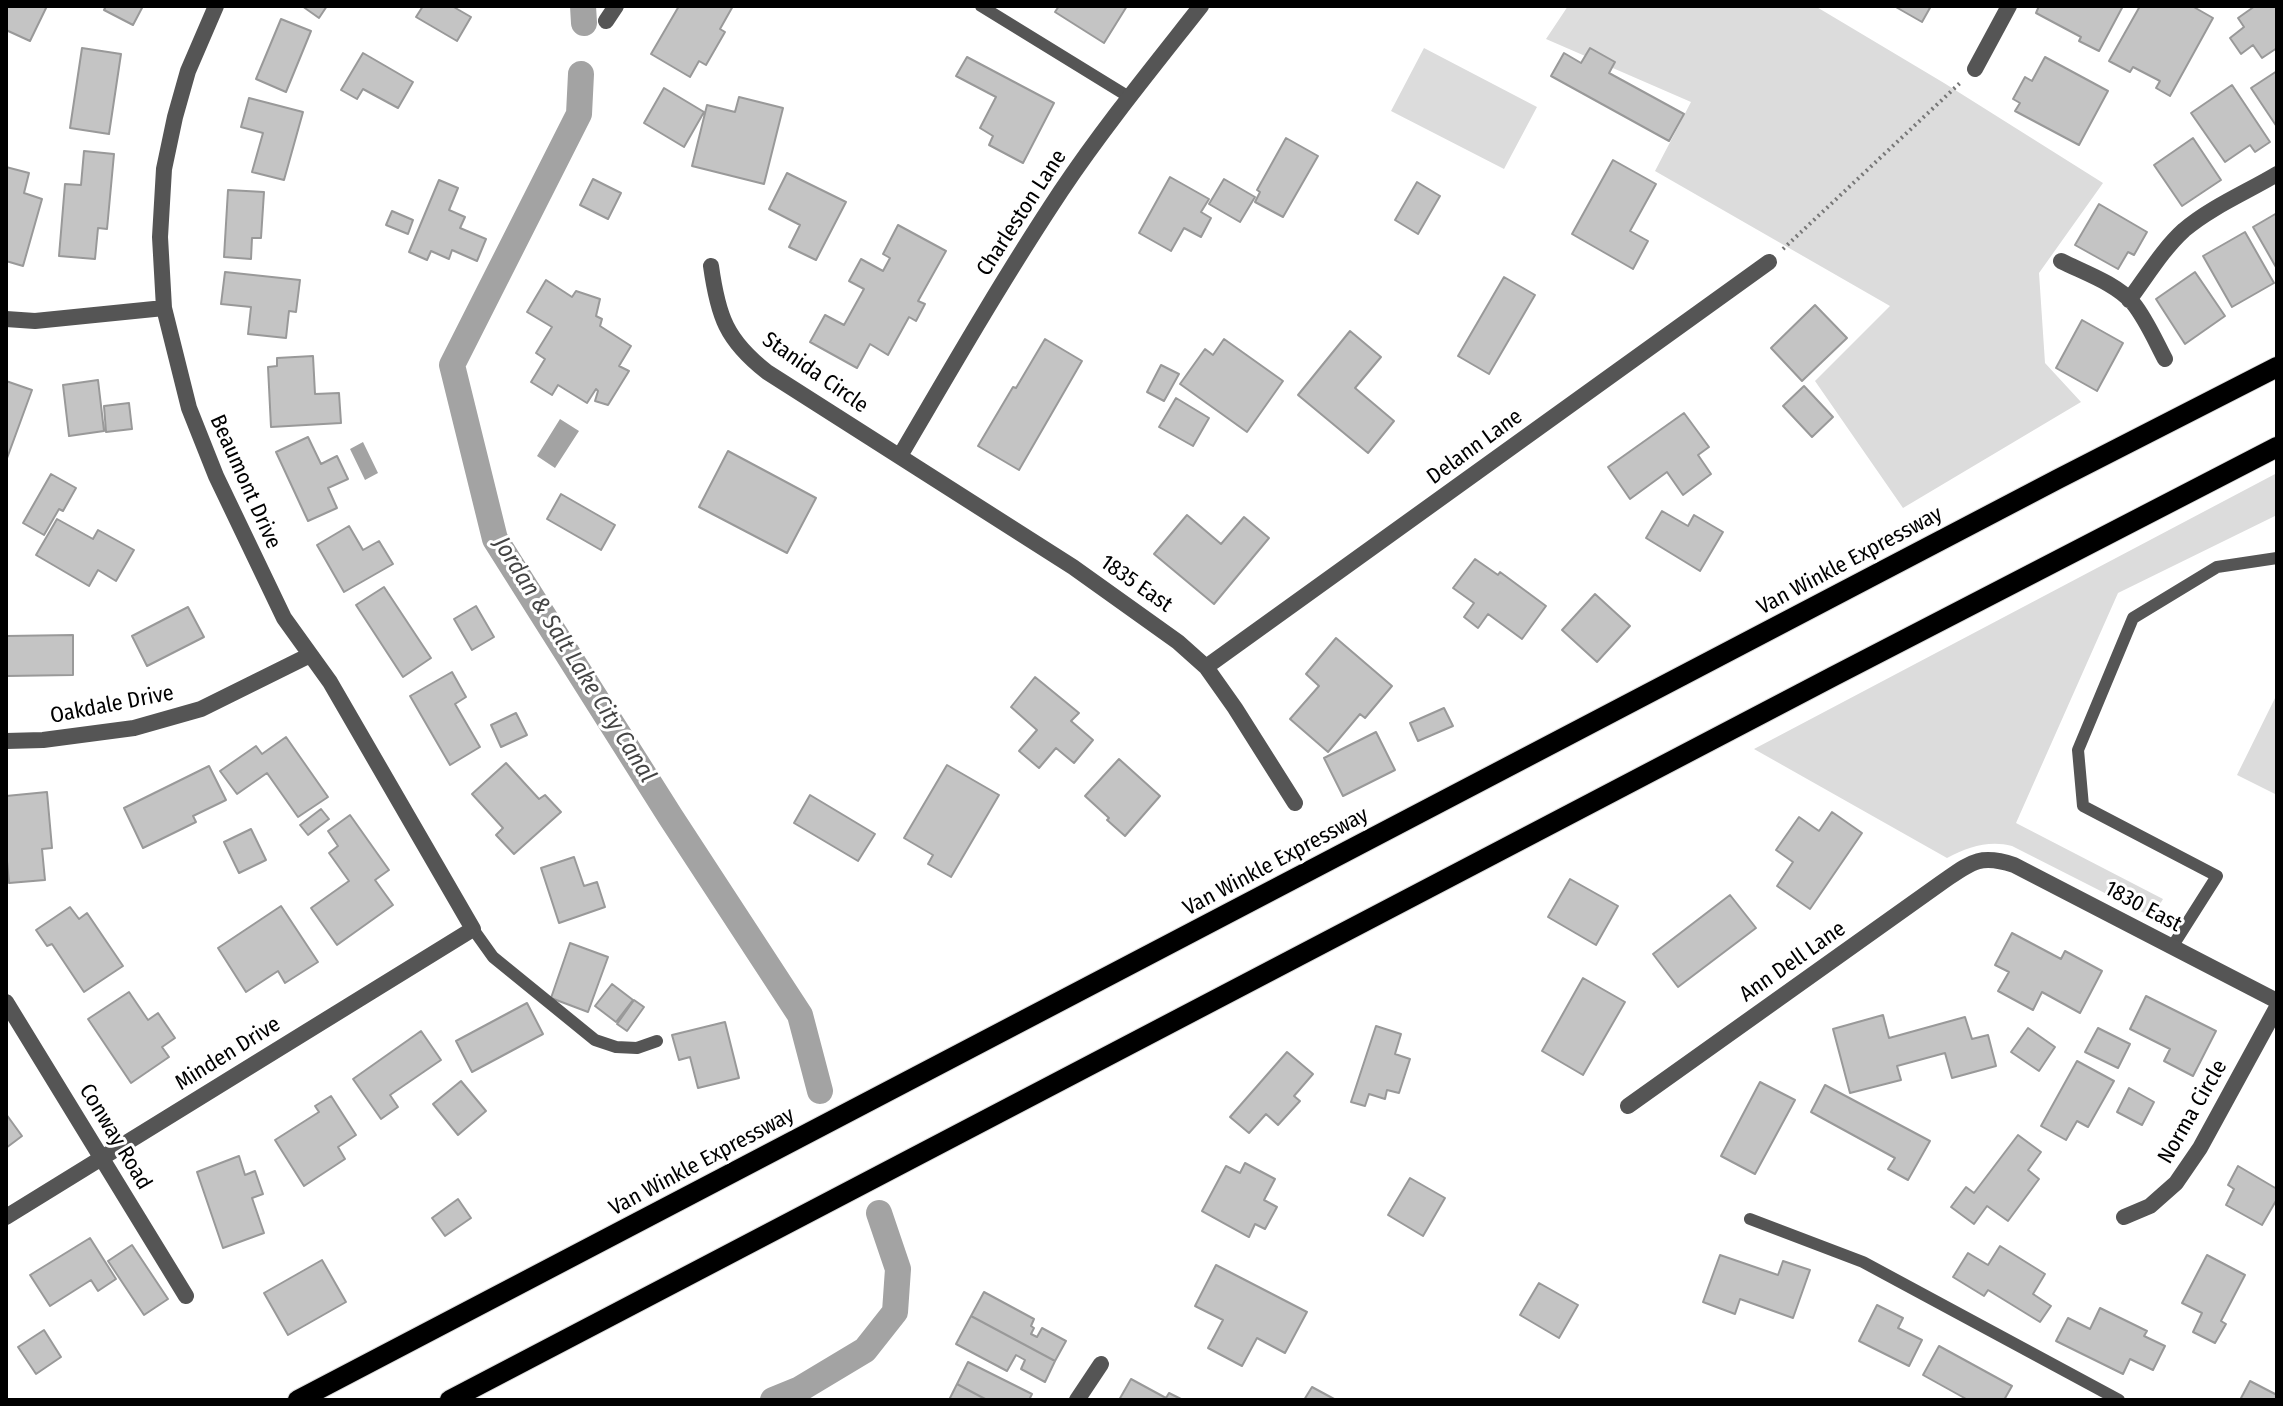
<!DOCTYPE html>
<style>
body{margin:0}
#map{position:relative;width:2283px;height:1406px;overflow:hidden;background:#fff;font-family:"Fira Sans Condensed",sans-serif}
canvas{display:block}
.frame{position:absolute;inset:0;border:8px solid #000;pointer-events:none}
</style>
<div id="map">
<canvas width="2283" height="1406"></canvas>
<div class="frame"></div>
</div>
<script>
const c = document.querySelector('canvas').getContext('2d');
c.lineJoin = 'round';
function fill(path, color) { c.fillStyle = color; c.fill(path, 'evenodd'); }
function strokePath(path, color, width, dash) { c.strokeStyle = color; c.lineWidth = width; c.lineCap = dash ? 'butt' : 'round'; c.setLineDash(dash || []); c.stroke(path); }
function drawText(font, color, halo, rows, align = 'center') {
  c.font = font + ' "Fira Sans Condensed",sans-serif'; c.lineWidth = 6; c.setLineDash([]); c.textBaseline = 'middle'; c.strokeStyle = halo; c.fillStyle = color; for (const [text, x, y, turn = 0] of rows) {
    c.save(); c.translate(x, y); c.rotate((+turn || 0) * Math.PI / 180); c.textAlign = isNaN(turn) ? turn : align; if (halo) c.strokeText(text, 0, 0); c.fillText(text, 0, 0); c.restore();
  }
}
fill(new Path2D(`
 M1568,6H1815L1944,83L2103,183L2039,273L2045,363L2081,402L1903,508L1815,381L1890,306L1655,171L1691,102L1546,39Z
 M1424,48L1537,107L1504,169L1391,111Z
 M2277,473V515L2118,593L2016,823L2163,899L2152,917L2012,846C1989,840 1968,847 1947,858L1754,749Z
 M2277,694V795L2237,775Z`), '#dcdcdc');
fill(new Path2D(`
 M560,419L579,431L555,468L537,456Z
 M363,442L378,473L365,480L350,449Z`), '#a3a3a3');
strokePath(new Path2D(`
 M583,6L584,23
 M581,74L579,114L452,365L495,539L670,816L800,1015L820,1091
 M773,1400L800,1389L865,1350L895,1312L898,1269L879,1213`), '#a3a3a3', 26);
const building = new Path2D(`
 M6,6H47L30,41L6,30Z
 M106,6H143L133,25L104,10Z
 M302,6H327L319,18Z
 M423,6H452L471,17L457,41L416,17Z
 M679,6H733L720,29L725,32L706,65L699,61L690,77L651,54Z
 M1059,6H1127L1104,43L1055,12Z
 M1894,6H1931L1922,22Z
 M2039,6H2123L2099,51L2079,41L2081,37L2036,13Z
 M2140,6H2192L2213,18L2170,96L2156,88L2160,81L2133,67L2130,72L2109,61Z
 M2255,6H2277V48L2262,58L2253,45L2241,54L2230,38L2244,27L2238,18Z
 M281,19L311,31L286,92L256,79Z
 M82,48L121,54L109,134L70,128Z
 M1590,48L1615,62L1609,73L1684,114L1669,141L1551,76L1564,53L1581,63Z
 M363,53L413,82L398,108L363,89L357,99L341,90Z
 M967,57L1054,103L1023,163L989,145L993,136L980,128L996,97L956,76Z
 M2045,57L2108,91L2079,145L2015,111L2020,103L2013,99L2025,77L2032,81Z
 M2277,71V127L2251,88Z
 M2232,85L2270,142L2255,152L2250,145L2225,162L2191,113Z
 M664,88L704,112L684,147L644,123Z
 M739,97L783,108L764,184L692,166L707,105L735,112Z
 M249,98L303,112L284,180L252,172L263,133L241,127Z
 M1286,138L1318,156L1283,217L1255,202L1260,192L1257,190Z
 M2193,138L2221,180L2182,206L2154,165Z
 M84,151L114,154L107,229L98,228L95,259L59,256L65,184L81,185Z
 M1613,160L1656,184L1630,231L1648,241L1633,269L1572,234Z
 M6,167L29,173L24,193L42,199L23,266L6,261Z
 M787,173L846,202L816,260L789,247L800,225L769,209Z
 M1170,177L1209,199L1201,212L1211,218L1201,237L1184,228L1171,251L1139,233Z
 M593,179L621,193L608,219L580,205Z
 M1224,179L1255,197L1240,222L1209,204Z
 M439,180L458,188L449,210L465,217L460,228L486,239L477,261L452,250L449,259L431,251L427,260L409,252Z
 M1417,182L1440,196L1418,234L1395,220Z
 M228,190L264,192L261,238H252L251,259L224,257Z
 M2099,204L2147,232L2134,255L2128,252L2118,269L2075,245Z
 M392,211L413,220L408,234L386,225Z
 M2277,213V269L2253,227Z
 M898,225L946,251L918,301L925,304L916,321L909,317L888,355L870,344L857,368L810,342L825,315L844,325L864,289L849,281L861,259L883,271L890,258L883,254Z
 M2245,232L2274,283L2232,307L2203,256Z
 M225,272L300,280L296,312L289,311L286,338L248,334L251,307L221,304Z
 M2195,272L2225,316L2185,344L2156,299Z
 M1504,277L1535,295L1489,374L1458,356Z
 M546,280L572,297L576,291L600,299L596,316L602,319L600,326L631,346L619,366L629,371L608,405L595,401L598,391L596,389L587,403L558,385L552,395L531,382L545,359L536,353L552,327L527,312Z
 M1815,305L1847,338L1802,381L1771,348Z
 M2082,320L2123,343L2097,391L2056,368Z
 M1350,331L1381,357L1355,388L1394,421L1368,453L1298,395Z
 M1045,339L1082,361L1019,470L978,446L1013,387L1016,388Z
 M1224,339L1283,381L1247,432L1180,384L1205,349L1213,355Z
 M313,356L315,394L339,393L341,423L271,427L268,367L277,366V358Z
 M1161,365L1179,374L1164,401L1147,392Z
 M98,380L104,431L69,436L63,385Z
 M6,381L32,390L6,461Z
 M1804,386L1833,417L1812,437L1783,406Z
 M1176,398L1209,418L1193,446L1159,427Z
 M129,403L132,429L106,432L104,406Z
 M1684,413L1709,447L1698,455L1711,474L1683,495L1667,472L1630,499L1608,467Z
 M308,437L321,464L337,456L348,479L328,488L337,508L308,521L276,452Z
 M728,451L816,498L787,553L699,507Z
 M51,474L76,488L63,511L59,509L44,535L23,523Z
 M561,494L615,525L601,550L547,519Z
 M1662,511L1688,526L1694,515L1723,532L1700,571L1646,538Z
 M1187,515L1221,544L1244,517L1269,538L1214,604L1154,554Z
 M57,519L93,539L98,530L134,550L116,581L98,570L89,586L36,555Z
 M349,526L363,550L379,541L393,564L344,592L317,545Z
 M1475,559L1498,575L1500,572L1546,606L1522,639L1488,614L1478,628L1464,617L1474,603L1453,588Z
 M384,587L431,658L403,677L356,605Z
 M1595,594L1630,626L1597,662L1562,630Z
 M476,606L494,637L472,650L454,619Z
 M188,607L204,637L147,666L132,636Z
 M73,635V675L6,676V636Z
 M1336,638L1392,686L1365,718L1360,714L1328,752L1290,719L1319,686L1306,674Z
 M452,672L466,697L455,704L480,747L450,765L410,696Z
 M1035,677L1079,713L1071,721L1093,740L1074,763L1056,748L1039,768L1019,751L1037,730L1011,707Z
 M1444,708L1453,726L1418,741L1410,723Z
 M516,713L527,735L501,747L491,725Z
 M1376,732L1395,770L1343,796L1324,758Z
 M286,737L328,797L298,817L267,773L237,794L220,771L256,746L262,754Z
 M1119,759L1160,796L1125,836L1107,820L1109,818L1085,796Z
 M506,763L539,799L545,795L561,812L514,854L496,835L503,828L472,794Z
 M947,765L999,795L951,877L928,864L933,855L904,838Z
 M209,766L226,800L193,816L196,822L143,848L124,808Z
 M47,792L52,848L42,849L45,880L9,883L6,850V796Z
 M810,795L875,834L858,861L794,823Z
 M321,809L329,819L308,835L300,825Z
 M1832,812L1862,833L1810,909L1777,886L1793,862L1776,850L1799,817L1819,831Z
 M350,815L389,870L375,880L393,905L337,945L311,908L349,881L329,853L338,846L328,831Z
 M251,829L266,860L239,873L224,842Z
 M574,857L584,886L597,882L605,907L559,923L541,868Z
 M1570,879L1618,906L1596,945L1548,917Z
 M1730,895L1756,928L1678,987L1653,954Z
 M281,906L318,962L285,983L278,971L246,992L218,948Z
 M70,907L79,919L87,913L123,966L84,992L52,944L47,946L36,930Z
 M2012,933L2061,959L2065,951L2102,971L2080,1013L2042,992L2033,1010L1998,991L2009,972L1995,965Z
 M570,943L608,957L588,1012L551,998Z
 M1583,978L1625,1002L1583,1075L1542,1051Z
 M612,984L633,1000L616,1022L595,1006Z
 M129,992L148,1020L158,1013L175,1038L162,1047L169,1057L131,1083L88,1019Z
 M2146,996L2216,1031L2193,1076L2164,1061L2170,1049L2130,1029Z
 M634,1000L644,1007L627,1031L617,1024Z
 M527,1003L543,1034L472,1072L456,1041Z
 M1883,1015L1889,1038L1965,1017L1972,1039L1988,1035L1996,1066L1952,1078L1945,1053L1897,1066L1901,1080L1850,1093L1833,1029Z
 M725,1022L739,1078L698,1088L690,1057L679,1060L672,1035Z
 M1376,1026L1401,1034L1395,1054L1410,1059L1399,1093L1387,1090L1385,1099L1369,1094L1365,1106L1351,1102Z
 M2028,1028L2055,1047L2039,1071L2011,1052Z
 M2098,1028L2130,1044L2118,1068L2085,1052Z
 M421,1031L441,1060L390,1095L398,1107L381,1119L353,1079Z
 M1287,1052L1313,1074L1294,1096L1300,1101L1278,1125L1266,1114L1249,1133L1230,1117Z
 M2077,1061L2114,1081L2088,1127L2077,1121L2066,1140L2041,1126Z
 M461,1081L486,1111L458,1135L433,1104Z
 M1760,1082L1795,1100L1755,1174L1721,1156Z
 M1825,1085L1930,1141L1908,1180L1888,1169L1895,1158L1811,1112Z
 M2129,1088L2154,1102L2142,1125L2117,1112Z
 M331,1096L356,1135L338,1147L345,1159L304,1186L275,1140L319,1112L315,1106Z
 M6,1114L22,1136L6,1148Z
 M2018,1135L2041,1152L2028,1170L2039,1179L2008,1221L1987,1206L1974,1224L1951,1207L1966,1187L1974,1193Z
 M239,1156L245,1175L255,1171L263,1194L252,1198L264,1233L223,1248L197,1172Z
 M1245,1163L1275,1179L1264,1200L1277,1207L1265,1229L1255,1224L1249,1237L1202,1211L1226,1166L1240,1173Z
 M2238,1166L2277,1189V1199L2262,1225L2226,1205L2234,1189L2228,1185Z
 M1410,1178L1445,1198L1423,1236L1388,1215Z
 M458,1199L471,1218L445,1236L432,1218Z
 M90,1238L116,1279L98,1291L91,1280L50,1306L30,1275Z
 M132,1245L168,1299L144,1315L108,1261Z
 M2000,1246L2045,1274L2033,1294L2051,1306L2040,1322L1988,1290L1984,1296L1953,1277L1968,1253L1988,1265Z
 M1720,1255L1778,1275L1783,1261L1810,1270L1793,1318L1740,1299L1735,1314L1703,1302Z
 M2207,1255L2245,1275L2221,1321L2226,1324L2215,1343L2193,1332L2202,1313L2182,1303Z
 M322,1260L346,1302L288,1335L264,1293Z
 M1216,1265L1307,1312L1285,1353L1257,1338L1242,1366L1208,1348L1223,1320L1195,1306Z
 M1539,1283L1578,1305L1559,1338L1520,1315Z
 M984,1292L1034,1319L1031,1326L1034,1328L1031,1334L1037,1337L1042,1328L1066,1341L1055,1361L971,1316Z
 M1877,1305L1903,1318L1898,1328L1922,1340L1909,1366L1859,1341Z
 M2100,1308L2147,1331L2144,1336L2165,1346L2153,1370L2130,1359L2123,1374L2056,1341L2068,1318L2090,1329Z
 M971,1316L1055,1361L1045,1382L1021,1369L1025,1360L1016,1355L1007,1371L956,1344Z
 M44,1330L61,1357L36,1374L18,1347Z
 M1939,1346L2012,1386L2004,1400H1968L1923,1375Z
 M968,1362L1032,1394L1029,1400H987L957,1384Z
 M1131,1379L1166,1398L1169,1393L1183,1400H1119Z
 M2250,1381L2277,1395V1400H2240Z
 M957,1384L987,1400H949Z
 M1312,1387L1336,1400H1304Z`);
fill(building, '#c4c4c4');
strokePath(building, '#999', 2);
const primary = new Path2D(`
 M298,1400L2058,479L2277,367
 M450,1400L1834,676L2277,447`);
strokePath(primary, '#dbdbdb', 22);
strokePath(new Path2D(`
 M1783,249L1960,83`), '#777', 4, [2, 4]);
strokePath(new Path2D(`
 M981,6L1129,97
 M473,929L493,957L595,1040L616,1047L637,1048L657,1041
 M2172,947L2217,876L2083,806L2078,750L2133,618L2217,567L2277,558
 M1750,1219L1863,1262L2119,1400`), '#555', 12);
strokePath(new Path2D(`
 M606,21L616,6
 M1975,69L2009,6
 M2061,261C2085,273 2115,283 2133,303C2146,319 2155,340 2165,359
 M711,266C718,316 726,340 767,372L1073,567L1178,642L1206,667L1235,708L1295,803
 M2129,300C2147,276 2163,249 2184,230C2211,207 2247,192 2277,174
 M6,319L35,321L164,308
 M900,456C952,367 1004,277 1061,191C1104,127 1153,67 1201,6
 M1206,667L1769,262
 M6,741L43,740L134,728L201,709L310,655
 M6,1002L186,1296
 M1628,1106L1941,883C1970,863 1979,853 2014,865L2277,1001
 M6,1217L473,929L330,682L284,618L216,476L189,408L164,308L160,237L164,169L175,117L188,71L216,6
 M2124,1217L2150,1206L2176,1183L2200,1148L2277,1007
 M1077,1400L1101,1364`), '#555', 16);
strokePath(primary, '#000', 20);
drawText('22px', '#000', '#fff', [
 ["Charleston Lane",1022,213,-57],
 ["Stanida Circle",815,373,35],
 ["Delann Lane",1475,447,-36],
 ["Beaumont Drive",245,482,66],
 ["Van Winkle Expressway",1850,561,-28],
 ["1835 East",1136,584,35],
 ["Oakdale Drive",112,705,-11],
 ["Van Winkle Expressway",1276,862,-28],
 ["1830 East",2143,907,28],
 ["Ann Dell Lane",1793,962,-35],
 ["Minden Drive",228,1054,-32],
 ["Norma Circle",2193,1112,-60],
 ["Conway Road",115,1137,59],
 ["Van Winkle Expressway",702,1162,-28]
]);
drawText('italic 24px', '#444', '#fff', [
 ["Jordan & Salt Lake City Canal",574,660,58]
]);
</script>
